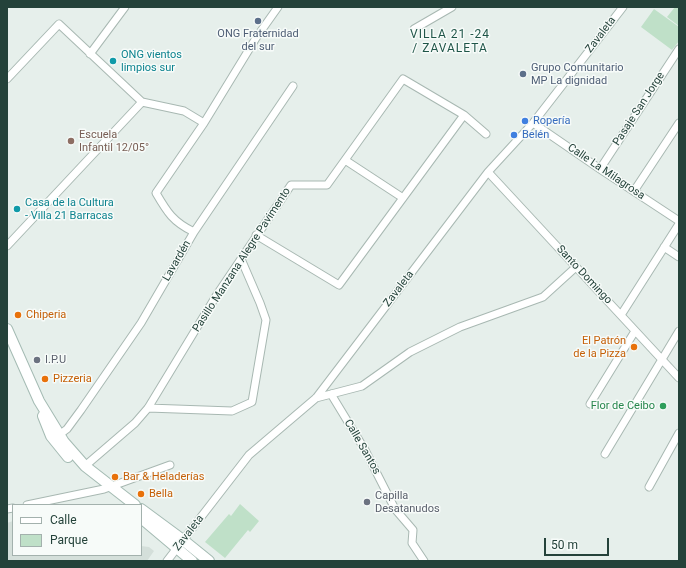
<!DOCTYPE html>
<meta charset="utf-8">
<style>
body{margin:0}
#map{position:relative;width:686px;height:568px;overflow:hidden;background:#e6efeb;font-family:Roboto,sans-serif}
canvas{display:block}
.frame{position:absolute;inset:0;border:8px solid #24423a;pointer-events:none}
.legend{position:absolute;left:12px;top:504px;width:130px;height:52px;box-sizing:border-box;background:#f7fbf9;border:1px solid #a3b1ad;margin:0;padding:5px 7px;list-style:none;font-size:12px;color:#24423a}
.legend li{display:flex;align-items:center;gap:8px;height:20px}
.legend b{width:20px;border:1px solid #a3b1ad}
.scale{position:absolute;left:544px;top:538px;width:65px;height:18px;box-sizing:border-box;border:2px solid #24423a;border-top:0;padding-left:5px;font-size:12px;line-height:14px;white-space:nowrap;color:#24423a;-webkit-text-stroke:3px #f7fbf9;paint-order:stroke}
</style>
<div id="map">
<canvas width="686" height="568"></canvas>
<div class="frame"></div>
<ul class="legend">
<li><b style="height:5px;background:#fff"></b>Calle</li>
<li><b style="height:11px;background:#bfe0c8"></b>Parque</li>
</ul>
<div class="scale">50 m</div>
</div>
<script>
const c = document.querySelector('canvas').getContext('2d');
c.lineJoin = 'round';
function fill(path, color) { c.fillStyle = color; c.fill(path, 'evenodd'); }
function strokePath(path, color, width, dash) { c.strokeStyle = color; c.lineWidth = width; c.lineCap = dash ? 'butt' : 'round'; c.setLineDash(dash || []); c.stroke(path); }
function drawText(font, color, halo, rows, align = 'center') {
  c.font = font + ' Roboto,sans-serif'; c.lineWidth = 3; c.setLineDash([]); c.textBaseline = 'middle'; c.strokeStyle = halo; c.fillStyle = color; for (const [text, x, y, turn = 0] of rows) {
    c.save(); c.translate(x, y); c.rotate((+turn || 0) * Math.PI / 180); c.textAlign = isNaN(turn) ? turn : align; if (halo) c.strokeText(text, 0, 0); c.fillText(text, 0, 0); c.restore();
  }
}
fill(new Path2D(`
 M13,521V555H141V546L149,547L154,551L147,561H7V523Z`), '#d4dfda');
fill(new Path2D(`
 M675,7H679V26L667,17Z
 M654,9L679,27V41L672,50L641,27Z
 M240,504L259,521L250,532L248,530L225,558L205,542L229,514L231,516Z`), '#bfe0c8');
const minor = new Path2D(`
 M414,29L452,7
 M90,54L125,7
 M7,79L59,24L142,102L7,246
 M142,102L184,111L204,123
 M533,123L600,169L679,221
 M345,160L403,198
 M600,169L679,49
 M488,172L679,378
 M634,191L679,123
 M194,232C173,222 167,212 156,193L204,123L256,38L278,7
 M256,235L339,285L464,115
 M664,247L679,257
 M621,315L679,224
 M331,394L365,450L395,509L413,530L412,543L424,561
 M316,398L362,386L410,352L460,327L543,297L576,267
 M590,404L635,331
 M148,408L232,411L252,402L266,320L260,303L241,259
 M59,435L67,429L81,410L141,323L194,232L293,86
 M605,454L679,331
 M85,466L135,423L148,408L216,296L291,185H327L403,79L464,115L486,134
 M649,487L679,433
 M27,505L104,489L170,465
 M7,509L13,508
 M167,561L249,455L316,398L488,172L533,123L623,7`);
const secondary = new Path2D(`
 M7,329L39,401L64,442L85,466L135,505
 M43,416L51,436L68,457
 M141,509L183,540L209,561
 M141,518L192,561`);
strokePath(minor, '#a8b8b2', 9);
strokePath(secondary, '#a4bbb3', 12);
strokePath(minor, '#fff', 7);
strokePath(secondary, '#fff', 10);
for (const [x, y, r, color] of [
 [258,21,4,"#5c6f8a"],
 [113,61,4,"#0f9aa8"],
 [523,74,4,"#5c6f8a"],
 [525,121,4,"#3f7fe0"],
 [514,135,4,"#3f7fe0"],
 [71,141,4,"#8d6e63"],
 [17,209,4,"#0f9aa8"],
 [18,315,4,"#e8710a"],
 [634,347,4,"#e8710a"],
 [37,360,4,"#6b7280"],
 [45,379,4,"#e8710a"],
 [663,406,4,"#2e9e5b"],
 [115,477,4,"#e8710a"],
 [141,494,4,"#e8710a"],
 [367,502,4,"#6b7280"]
]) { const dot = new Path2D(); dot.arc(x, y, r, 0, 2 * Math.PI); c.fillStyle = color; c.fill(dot); strokePath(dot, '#f7fbf9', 1.5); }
drawText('11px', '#4e5e75', '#f7fbf9', [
 ["ONG Fraternidad",258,34],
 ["del sur",258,47],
 ["Grupo Comunitario",531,68,"left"],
 ["MP La dignidad",531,81,"left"]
]);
drawText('11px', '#24423a', '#f7fbf9', [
 ["Zavaleta",601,35,-53],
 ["Pasaje San Jorge",639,109,-57],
 ["Calle La Milagrosa",606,172,34],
 ["Pasillo Manzana Alegre Pavimento",242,260,-57],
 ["Lavardén",177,261,-60],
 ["Santo Domingo",584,275,47],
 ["Zavaleta",399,289,-53],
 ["Calle Santos",362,447,60],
 ["Zavaleta",189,533,-52]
]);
drawText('11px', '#0d838f', '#f7fbf9', [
 ["ONG vientos",121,55],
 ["limpios sur",121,68],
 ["Casa de la Cultura",25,203],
 ["- Villa 21 Barracas",25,216]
], 'left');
drawText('11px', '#366cbe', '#f7fbf9', [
 ["Ropería",533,121],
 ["Belén",522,135]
], 'left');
drawText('11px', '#785e54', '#f7fbf9', [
 ["Escuela",79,135],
 ["Infantil 12/05°",79,148]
], 'left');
drawText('11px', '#c56008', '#f7fbf9', [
 ["Chiperia",26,315],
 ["El Patrón",626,341,"right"],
 ["de la Pizza",626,354,"right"],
 ["Pizzeria",53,379],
 ["Bar & Heladerías",123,477],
 ["Bella",149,494]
], 'left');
drawText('11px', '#5b616d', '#f7fbf9', [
 ["I.P.U",45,360],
 ["Capilla",375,496],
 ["Desatanudos",375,509]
], 'left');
drawText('11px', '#27864d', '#f7fbf9', [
 ["Flor de Ceibo",655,406]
], 'right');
c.letterSpacing = '1px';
drawText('12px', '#1f5548', '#f7fbf9', [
 ["VILLA 21 -24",450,35],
 ["/ ZAVALETA",450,49]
]);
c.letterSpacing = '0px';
</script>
